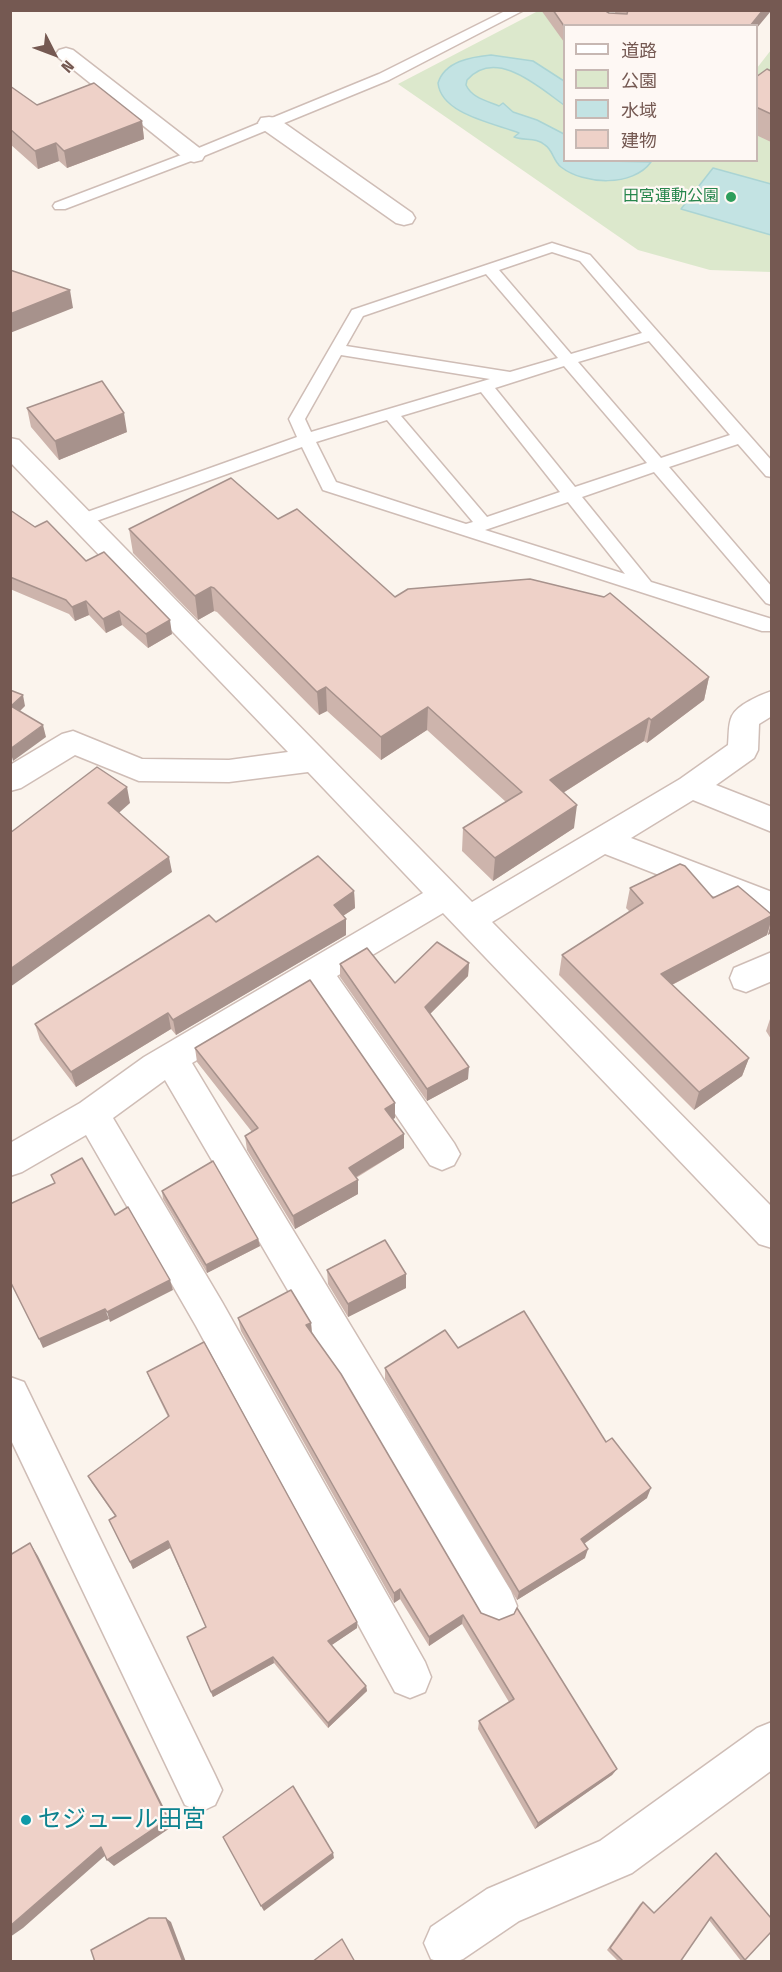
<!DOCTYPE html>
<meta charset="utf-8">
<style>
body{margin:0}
#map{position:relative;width:782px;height:1972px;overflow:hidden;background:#fbf4ed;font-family:"Fira Sans Condensed","Noto Sans JP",sans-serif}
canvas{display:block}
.frame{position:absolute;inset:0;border:12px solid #755952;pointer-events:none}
.legend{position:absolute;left:563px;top:24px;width:195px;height:138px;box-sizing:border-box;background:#fef8f4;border:2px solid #c7b8b3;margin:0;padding:8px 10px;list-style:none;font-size:18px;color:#755952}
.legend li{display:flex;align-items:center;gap:12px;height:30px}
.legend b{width:30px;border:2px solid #c7b8b3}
.north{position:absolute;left:24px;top:24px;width:60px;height:60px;-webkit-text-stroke:4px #fef8f4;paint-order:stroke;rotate:132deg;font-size:16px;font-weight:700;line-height:24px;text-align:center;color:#755952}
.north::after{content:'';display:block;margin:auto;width:21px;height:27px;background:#755952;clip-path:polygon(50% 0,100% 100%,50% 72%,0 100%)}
</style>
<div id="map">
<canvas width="782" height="1972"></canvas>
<div class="frame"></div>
<ul class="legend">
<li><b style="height:8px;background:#fff"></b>道路</li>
<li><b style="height:16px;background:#dce8cc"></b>公園</li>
<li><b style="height:16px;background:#c3e3e3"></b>水域</li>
<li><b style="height:16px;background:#eed1c8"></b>建物</li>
</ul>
<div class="north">N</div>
</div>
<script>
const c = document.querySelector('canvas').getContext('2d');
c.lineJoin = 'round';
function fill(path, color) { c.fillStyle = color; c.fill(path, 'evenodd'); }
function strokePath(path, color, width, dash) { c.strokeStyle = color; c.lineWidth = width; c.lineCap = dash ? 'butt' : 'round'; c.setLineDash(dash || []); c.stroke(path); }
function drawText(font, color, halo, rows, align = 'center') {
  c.font = font + ' "Fira Sans Condensed","Noto Sans JP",sans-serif'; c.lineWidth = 4.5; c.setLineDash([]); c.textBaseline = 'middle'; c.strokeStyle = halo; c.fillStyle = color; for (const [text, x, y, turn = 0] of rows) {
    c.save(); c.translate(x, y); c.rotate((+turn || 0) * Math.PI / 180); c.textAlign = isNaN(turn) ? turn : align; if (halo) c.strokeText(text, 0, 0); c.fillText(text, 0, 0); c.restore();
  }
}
fill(new Path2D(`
 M538,11H576L564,26V160H756L757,68L771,50V272L710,270L638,250L398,84Z`), '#dce8cc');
const water = new Path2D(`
 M491,55L533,61L564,81V105C540,88 496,47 467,80L466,85C472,98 487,101 499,106L503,103L513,112L537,120L564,134V160L651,162C633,187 584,185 561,167C553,161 553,150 545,145C536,137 525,141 514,137L519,133C493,123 441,114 438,83C445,61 471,57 491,55Z
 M713,168L771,184V235L681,209Z`);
fill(water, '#c3e3e3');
strokePath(water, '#aad4d4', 1.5);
const service = new Path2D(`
 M507,10H524L389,80L199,158L65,209H55L53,206L55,203L189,152L379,74Z
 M552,243L590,255L772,461V477L766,476L738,444L669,467L772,587V605L766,603L654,472L582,497L651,582L772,619V631H762L323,490L302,447L88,524H76L73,520L76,516L297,437L289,419L352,310ZM552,252L580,261L642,333L571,354L499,270ZM486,274L558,358L510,372L346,346L363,316ZM649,341L730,435L661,458L578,362ZM341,355L490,379L311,432L305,419ZM564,366L647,463L575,487L495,388ZM481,392L560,492L487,517L401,416ZM387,420L473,522L466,524L336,482L316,442ZM568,502L625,574L485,530Z`);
const minor = new Path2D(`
 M66,48L73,50L202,150L205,155L202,160L194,162L186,160L59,58L56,54L59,50Z
 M269,117L277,118L412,213L415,218L412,223L404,225L396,223L261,128L258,123L261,118Z
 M10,438L19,440L472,902L680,779L728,745C729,736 728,724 732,716C737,705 760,695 772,691V716L759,724L758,750L754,758L716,785L772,807V832L693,800L631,838L772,892V919L605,854L492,922L772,1207V1248L759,1244L443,913L337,976L454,1143L460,1154L454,1165L442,1170L430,1165L312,992L192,1063L511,1591L517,1606L511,1621L496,1627L481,1621L165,1080L113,1118L222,1302L425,1662L431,1677L425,1692L410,1698L395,1692L196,1326L86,1135L22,1172L10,1176V1143L80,1103L144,1057L423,893L308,772L229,782L139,781L75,755L21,788L10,791V765L62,734L73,731L142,759L229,760L288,752L10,462Z
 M772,952V981L746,992L734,988L730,978L734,968Z
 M10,1377L24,1382L215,1775L222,1790L215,1805L200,1812L185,1805L10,1438Z
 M772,1722V1770L632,1873L519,1921L463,1959C454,1963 440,1963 431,1959L424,1943L431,1927L487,1889L600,1841L757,1728Z`);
strokePath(service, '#cfbdb6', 3);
strokePath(minor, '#cfbdb6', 3);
fill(service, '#fff');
fill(minor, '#fff');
fill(new Path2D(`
 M541,10H604L609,13H615L616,10H771L564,26V42Z
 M771,71V142L756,135V77Z
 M10,86L37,105L142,121L144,139L67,168L59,161L38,169L10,144Z
 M27,408L127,432L59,460L31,427Z
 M10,510L86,561L172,634L148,648L122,625L106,633L89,615L75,621L69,614L10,589Z
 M278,519L395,597L709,677L704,700L647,743L644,741L563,793L574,828L493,881L462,851L463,828L506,802L427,730L381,760L327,711L319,715L217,612L214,611L198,620L133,553L129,529Z
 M630,888L713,898L771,914V933L768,935L770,926L767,935L672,985L749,1058L742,1076L694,1110L559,975L562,955L630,912L626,908Z
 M354,891L355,908L343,916L346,935L176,1035L171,1029L76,1087L40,1040L35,1024L216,922Z
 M469,963L468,976L430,1014L468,1079L427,1101L340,977V964L395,983Z
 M771,1016V1039L766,1031Z
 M195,1048L395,1103V1118L392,1119L404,1148L356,1178L358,1194L295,1229L247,1150L245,1136L252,1132L197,1062Z
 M162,1191L258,1239L260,1246L207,1273L163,1199Z
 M327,1270L406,1288L348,1317L328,1284Z
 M238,1318L311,1323L312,1333L481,1613L617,1769L612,1775L535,1829L478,1729L479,1721L509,1702L462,1624L429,1646L400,1599L394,1603L241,1331Z
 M458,1348L606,1442L647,1498L584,1544L585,1558L517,1600L385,1379V1368Z
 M147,1372L357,1622V1628L331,1645L366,1686L367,1691L328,1728L274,1663L213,1697L187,1637L206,1627L170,1548L133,1569L109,1520L115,1516L92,1483L88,1476L168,1417L150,1380Z
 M713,1856L745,1960L741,1961L709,1920L680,1962H619L607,1950L640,1904L643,1902L654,1913Z`), '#cdb4ac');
fill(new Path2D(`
 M763,10L771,11L756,29V26H750Z
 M142,121L144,139L67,168L64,151Z
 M56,143L59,161L38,169L35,151Z
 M70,290L73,308L10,333V314Z
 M124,413L127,432L59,460L55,441Z
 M211,587L214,611L198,620L195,596Z
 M86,601L89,615L75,621L72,607Z
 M119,611L122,625L106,633L103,619Z
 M170,620L172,634L148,648L146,634Z
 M709,677L704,700L647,743L651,720Z
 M326,687L327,711L319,715L317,692Z
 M23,695L25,706L14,717L11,706Z
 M428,707L427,730L381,760V737Z
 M649,718L644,741L547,803L550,780Z
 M43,725L46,737L13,761L10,749Z
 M127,787L130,803L112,819L108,803Z
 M577,805L574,828L493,881L495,858Z
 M169,857L172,872L10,987V969Z
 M354,891L355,908L335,921L334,905Z
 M771,916V921L767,935L656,993L661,974Z
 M346,919V935L176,1035L173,1020Z
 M771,923V933L768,935Z
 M469,963L468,976L425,1019V1007Z
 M168,1013L171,1029L76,1087L71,1072Z
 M749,1058L742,1076L694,1110L699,1092Z
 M469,1067L468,1079L427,1101V1089Z
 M395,1103V1118L385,1123V1109Z
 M404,1134V1148L349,1181V1168Z
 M358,1180V1194L295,1229L293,1216Z
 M258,1239L260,1246L207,1273L206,1265Z
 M406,1274V1288L348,1317V1304Z
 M170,1280L173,1290L110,1322L107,1312Z
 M105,1309L109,1319L43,1348L39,1339Z
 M311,1323L312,1336L306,1325Z
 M651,1488L647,1498L578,1548L581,1539Z
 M168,1541L170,1548L133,1569L130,1562Z
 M30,1543L38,1556L173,1826L114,1866L107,1860Z
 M588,1549L585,1558L517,1600L519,1592Z
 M400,1589V1599L394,1603V1593Z
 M463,1615L462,1624L429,1646V1637Z
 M357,1622V1628L329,1647L328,1641Z
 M273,1657L274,1663L213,1697L211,1692Z
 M366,1686L367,1691L328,1728V1723Z
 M617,1769L612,1775L535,1829L538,1823Z
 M101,1847L108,1853L23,1928L10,1937V1926Z
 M333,1853L334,1858L264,1911L261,1906Z
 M166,1918L171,1922L186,1962H183Z`), '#a7928c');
const building = new Path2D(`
 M553,10H604L609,13L627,14L628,10H763L750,26H564Z
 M767,69L771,71V114L756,107V77Z
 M94,83L142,121L64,151L56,143L35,151L10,129V86L37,105Z
 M10,270L70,290L10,314Z
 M102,381L124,413L55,441L27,408Z
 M231,478L278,519L297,509L395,597L408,589L530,579L604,597L610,593L709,677L651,720L649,718L550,780L577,805L495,858L463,828L522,792L428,707L381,737L326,687L317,692L214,588L211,587L195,596L129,529Z
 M10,510L35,527L47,521L86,561L104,552L170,620L146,634L119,611L103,619L86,601L72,607L66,600L10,577Z
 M10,690L23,695L11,706L43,725L10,749Z
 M97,767L127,787L108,803L169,857L10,969V833Z
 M318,856L354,891L334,905L346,919L173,1020L168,1013L71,1072L35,1024L209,915L216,922Z
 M680,864L685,866L713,898L738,886L771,914V916L661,974L749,1058L699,1092L562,955L643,903L630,888Z
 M437,942L469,963L425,1007L469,1067L427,1089L340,964L367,948L395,983Z
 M310,980L395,1103L385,1109L404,1134L349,1168L358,1180L293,1216L245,1136L258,1128L195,1048Z
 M82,1158L115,1215L128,1207L170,1280L107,1312L105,1309L39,1339L10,1281V1204L55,1183L51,1175Z
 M213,1161L258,1239L206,1265L162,1191Z
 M385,1240L406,1274L348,1304L327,1270Z
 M291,1290L311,1323L306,1325L341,1374L481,1613L499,1620L514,1614L517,1608L617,1769L538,1823L479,1721L514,1699L463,1615L429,1637L400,1589L394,1593L238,1318Z
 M524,1311L606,1442L612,1438L651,1488L581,1539L588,1549L519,1592L385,1368L445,1330L458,1348Z
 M204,1342L357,1622L328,1641L366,1686L328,1723L273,1657L211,1692L187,1637L206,1627L168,1541L130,1562L109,1520L116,1516L88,1476L169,1416L147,1372Z
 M30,1543L168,1819L107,1860L101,1847L10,1926V1555Z
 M293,1786L333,1853L261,1906L223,1837Z
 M716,1853L771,1918V1932L745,1960L711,1917L680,1962H624L610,1948L643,1902L654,1913Z
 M149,1918H166L183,1962H95L91,1950Z
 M342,1939L355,1962H312Z`);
fill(building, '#eed1c8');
strokePath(building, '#a7928c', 1.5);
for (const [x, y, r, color] of [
 [731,197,6,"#2e9e5b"],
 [26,1820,6,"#0f9aa8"]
]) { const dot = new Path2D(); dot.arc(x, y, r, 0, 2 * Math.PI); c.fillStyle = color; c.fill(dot); strokePath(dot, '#fef8f4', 2); }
drawText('16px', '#27864d', '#fef8f4', [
 ["田宮運動公園",719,197]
], 'right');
drawText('24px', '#0d838f', '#fef8f4', [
 ["セジュール田宮",38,1820]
], 'left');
</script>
